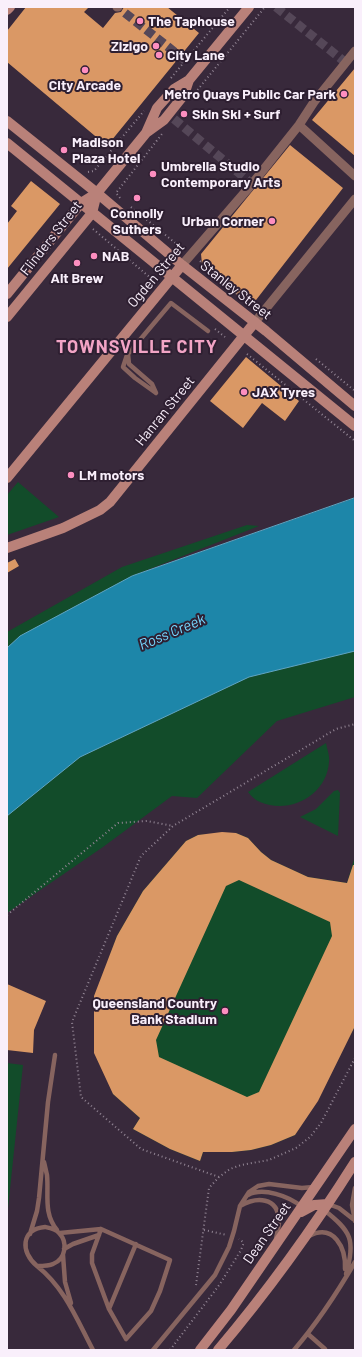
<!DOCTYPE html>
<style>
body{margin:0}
#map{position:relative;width:362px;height:1357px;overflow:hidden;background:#38293b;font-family:Barlow,sans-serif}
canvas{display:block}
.frame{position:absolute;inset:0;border:8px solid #f9effb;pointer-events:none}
</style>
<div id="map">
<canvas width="362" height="1357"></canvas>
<div class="frame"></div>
</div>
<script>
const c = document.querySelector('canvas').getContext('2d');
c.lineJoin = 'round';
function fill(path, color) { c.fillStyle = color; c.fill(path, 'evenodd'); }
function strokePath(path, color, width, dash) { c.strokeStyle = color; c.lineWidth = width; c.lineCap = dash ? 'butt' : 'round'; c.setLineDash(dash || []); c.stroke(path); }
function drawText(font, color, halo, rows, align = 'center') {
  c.font = font + ' Barlow,sans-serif'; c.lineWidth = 4; c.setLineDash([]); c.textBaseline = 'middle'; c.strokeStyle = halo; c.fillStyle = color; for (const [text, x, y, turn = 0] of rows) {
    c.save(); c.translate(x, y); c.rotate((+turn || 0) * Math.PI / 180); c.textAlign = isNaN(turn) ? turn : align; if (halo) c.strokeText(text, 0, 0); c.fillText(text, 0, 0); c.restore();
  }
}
fill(new Path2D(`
 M18,482L59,517L7,535V495Z
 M247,525L259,526L132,576L20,636L7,648V632L122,567Z
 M355,651V697L277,721L197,798L172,796L103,847L7,913V816L80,757L249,677Z
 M326,743C327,749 330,756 329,762C327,795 290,815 260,802C255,800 251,796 248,792Z
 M338,790L340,793L338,836L300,817L316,809L334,791Z
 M236,833L248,838L261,852L271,860L308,877L347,883L355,856V1026L295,1135L271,1145L251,1150L231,1152H203L200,1161L170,1149L133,1129L140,1118L113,1094L95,996L117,936L143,891L186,841L198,835Z
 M7,1063L23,1065L7,1218Z`), '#124c2a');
const water = new Path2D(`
 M355,498V651L249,677L80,757L7,816V648L20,636L132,576Z`);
fill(water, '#1d86a9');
strokePath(water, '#5fa6c2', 1);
fill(new Path2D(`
 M26,7H89L84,12L103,28L115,13L121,12L124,7H167L199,33L107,146L7,62V31Z
 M355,68V156L312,120Z
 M290,145L343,188L256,300L244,301L202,264L201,254Z
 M31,181L60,204L7,269V224L17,211L11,206Z
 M246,357L299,401L285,421L262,403L243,428L210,401Z
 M15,559L19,566L7,573V563Z
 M222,832L236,833L248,838L261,852L271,860L308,877L347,883L353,865H355V1026L318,1101L295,1135L271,1145L251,1150L232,1152H203L200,1161L170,1149L133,1129L140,1118L113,1094L94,1053V996L117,936L143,891L186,841L198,835ZM239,880L330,922L332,936L259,1092L247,1097L159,1057L156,1040L226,886Z
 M7,984L46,1001L34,1030L33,1053L7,1050Z`), '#da9865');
strokePath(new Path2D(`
 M276,7L345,62
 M125,13L186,61
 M174,119L252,184`), '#554758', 9, [9, 4.5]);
strokePath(new Path2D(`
 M171,78L230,7
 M195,93L265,7
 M88,172L94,171L144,111
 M120,198L116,193L162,134
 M131,207L179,246H182
 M93,229L153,280
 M200,261L245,301
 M215,329L225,337
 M247,354L355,441
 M316,359L355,391
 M7,915L118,823L147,821L173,826
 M219,1177L141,1149L81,1097L72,1022L141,856L173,826L336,729L355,724
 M204,1230L227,1235
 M196,1285L209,1188L219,1177L230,1169L241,1165L269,1160L296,1148L310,1137L321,1123L355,1058
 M170,1350L220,1284L241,1250L243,1245V1242L239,1239`), '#928594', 2, [1, 3]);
strokePath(new Path2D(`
 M127,355L123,367L135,378L156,393
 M156,393L152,384L129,364L128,354L171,303L208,331
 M44,1162C45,1166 46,1171 47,1175C49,1194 43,1213 57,1230
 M355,1188L352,1205L355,1221
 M248,1195C263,1187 289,1196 302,1207
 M328,1204L339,1208L353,1219
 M240,1206C256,1197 278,1196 279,1221C279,1227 277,1233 276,1239
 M324,1210C351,1231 356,1240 346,1274
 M45,1227C50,1228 56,1229 59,1233C68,1242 66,1259 53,1264C49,1266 42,1266 37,1266C20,1252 21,1229 45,1227Z
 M60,1233L101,1229L170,1260L160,1291L151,1311L126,1339L109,1309L92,1263V1254L101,1229
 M30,1234L37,1211L39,1198L48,1102L55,1055
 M309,1236C334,1223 346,1248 345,1269
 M64,1249L73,1244L99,1235
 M63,1255L65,1282L71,1303
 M37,1266C65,1288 77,1320 93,1350
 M109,1309L136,1244
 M308,1334L325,1349
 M153,1350L215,1275L229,1247L234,1231L240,1206L249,1192L258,1186L269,1184L302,1188L313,1187
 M294,1350C318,1322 337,1293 355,1262`), '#87645f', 4.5);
strokePath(new Path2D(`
 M117,7H118
 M299,125L355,176
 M182,265L252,184L299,125L314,102L355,51
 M255,322L355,199`), '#87645f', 9);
strokePath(new Path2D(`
 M7,10L10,7
 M7,121L97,193L182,265L266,331L355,406
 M146,133L157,108L174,89L189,80L249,7
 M7,143L355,426
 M7,294L81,203L97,193L146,133L164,120L184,95L189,80
 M7,317L92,213L97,193
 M7,478L182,265
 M7,548L63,528L100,510L110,502L255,322
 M301,1212L314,1205L328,1204
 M200,1350L231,1310L355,1129
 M218,1350C268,1291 314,1227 355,1162`), '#b98179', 10);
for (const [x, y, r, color] of [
 [140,21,4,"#fd8ec0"],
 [156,46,4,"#fd8ec0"],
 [159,55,4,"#fd8ec0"],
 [85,70,4,"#fd8ec0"],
 [344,94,4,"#fd8ec0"],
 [184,114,4,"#fd8ec0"],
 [64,150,4,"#fd8ec0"],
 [153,174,4,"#fd8ec0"],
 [137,198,4,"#fd8ec0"],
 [272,221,4,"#fd8ec0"],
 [94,256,4,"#fd8ec0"],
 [77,263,4,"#fd8ec0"],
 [244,392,4,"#fd8ec0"],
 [71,475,4,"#fd8ec0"],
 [225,1011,4,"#fd8ec0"]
]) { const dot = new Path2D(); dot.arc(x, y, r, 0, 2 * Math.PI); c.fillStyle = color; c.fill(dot); strokePath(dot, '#2e1f31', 1.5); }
drawText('bold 14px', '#f9effb', '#2e1f31', [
 ["The Taphouse",148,21],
 ["Zizigo",148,46,"right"],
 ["City Lane",167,55],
 ["City Arcade",85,85,"center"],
 ["Metro Quays Public Car Park",336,94,"right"],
 ["Skin Ski + Surf",192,114],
 ["Madison",72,142],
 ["Plaza Hotel",72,158],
 ["Umbrella Studio",161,166],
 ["Contemporary Arts",161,182],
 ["Connolly",137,213,"center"],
 ["Suthers",137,229,"center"],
 ["Urban Corner",264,221,"right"],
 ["NAB",102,256],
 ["Alt Brew",77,278,"center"],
 ["JAX Tyres",252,392],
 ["LM motors",79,475],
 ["Queensland Country",217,1003,"right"],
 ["Bank Stadium",217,1019,"right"]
], 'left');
drawText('14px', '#f9effb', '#2e1f31', [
 ["Flinders Street",51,238,-52],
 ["Ogden Street",156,275,-50],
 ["Stanley Street",236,290,38],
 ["Hanran Street",165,411,-51],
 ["Dean Street",267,1233,-55]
]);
drawText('italic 15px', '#76d7fe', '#2e1f31', [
 ["Ross Creek",172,632,-23]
]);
c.letterSpacing = '1px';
drawText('bold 18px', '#f2a4c5', '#2e1f31', [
 ["TOWNSVILLE CITY",137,347]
]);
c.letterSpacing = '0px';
</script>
